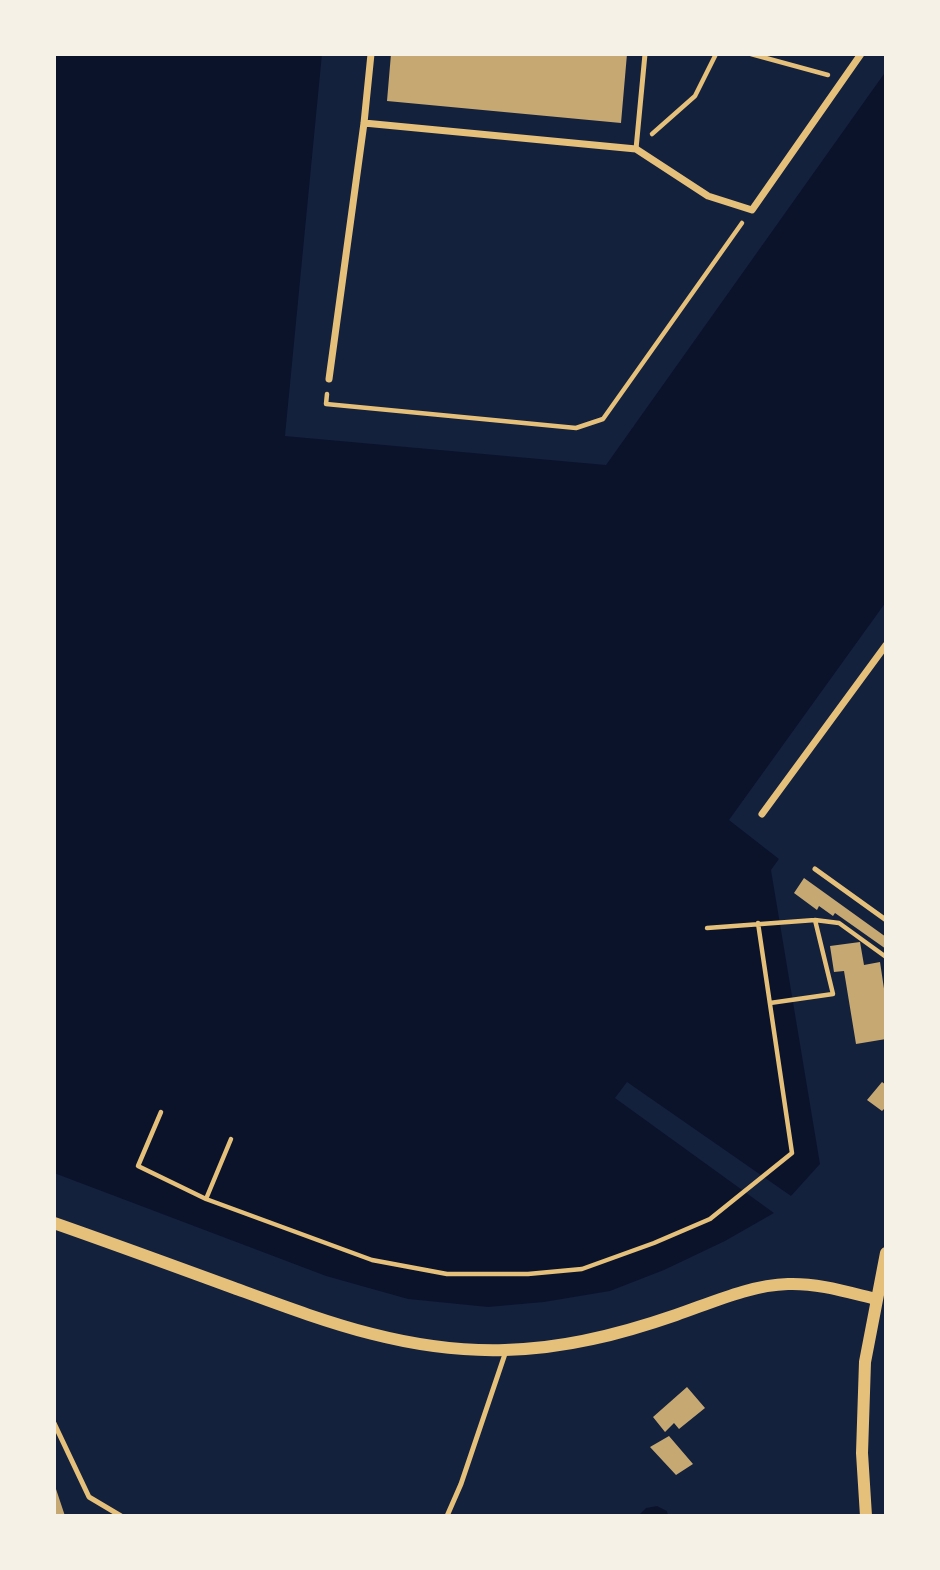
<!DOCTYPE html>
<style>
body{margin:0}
#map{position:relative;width:940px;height:1570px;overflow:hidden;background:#14213d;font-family:Manrope,sans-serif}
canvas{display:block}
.frame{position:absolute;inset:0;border:56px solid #f6f1e7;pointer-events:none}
</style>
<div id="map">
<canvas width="940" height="1570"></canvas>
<div class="frame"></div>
</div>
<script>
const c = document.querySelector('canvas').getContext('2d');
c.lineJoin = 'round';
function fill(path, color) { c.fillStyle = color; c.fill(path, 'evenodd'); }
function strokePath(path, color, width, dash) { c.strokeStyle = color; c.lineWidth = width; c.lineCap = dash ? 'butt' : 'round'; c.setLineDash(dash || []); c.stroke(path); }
fill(new Path2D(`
 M54,54H322L285,436L606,465L886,71V602L729,820L779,859L771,870L820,1164L791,1196L627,1082L615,1098L774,1213L725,1241L664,1270L610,1291L544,1302L488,1307L408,1299L326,1276L54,1173Z
 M657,1506L667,1511L668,1516H638L646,1508Z`), '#0b132b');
fill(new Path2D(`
 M391,54H627L621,123L387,101Z
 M804,878L886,937V949L835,913L833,916L819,906L817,910L794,893Z
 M860,942L864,965L880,962L886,1002V1039L856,1044L844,971L834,972L830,946Z
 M882,1082L886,1085V1107L882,1111L867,1100Z
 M687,1387L705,1408L679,1429L674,1423L665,1432L653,1417Z
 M669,1436L693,1464L676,1475L650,1447Z
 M55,1486L65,1516H54Z`), '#c6a872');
strokePath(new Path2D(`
 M751,54L828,75
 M652,134L695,96L716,54
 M327,394L326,404L576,428L603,419L742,223
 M707,928L815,920
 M770,1003L833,994L815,920L839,923L886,957
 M161,1112L138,1166L206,1199L372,1260L447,1274H528L582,1269L654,1243L710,1219L792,1153L758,923
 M206,1199L231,1139`), '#e5c07b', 4.5);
strokePath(new Path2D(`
 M636,149L645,54
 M815,869L886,920
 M54,1423L89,1497L121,1516
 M447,1516L461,1484L506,1351`), '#e5c07b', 5);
strokePath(new Path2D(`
 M364,123L636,149L708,196L752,210L861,54
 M329,379L364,123L371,54
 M762,814L886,645`), '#e5c07b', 7);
strokePath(new Path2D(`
 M54,1223C114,1244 174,1266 234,1288C324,1321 407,1353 505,1350C564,1349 621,1334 676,1315C711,1303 750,1285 788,1284C818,1283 847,1292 876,1299
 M866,1516L862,1453L865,1362L886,1253`), '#e5c07b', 12);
</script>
